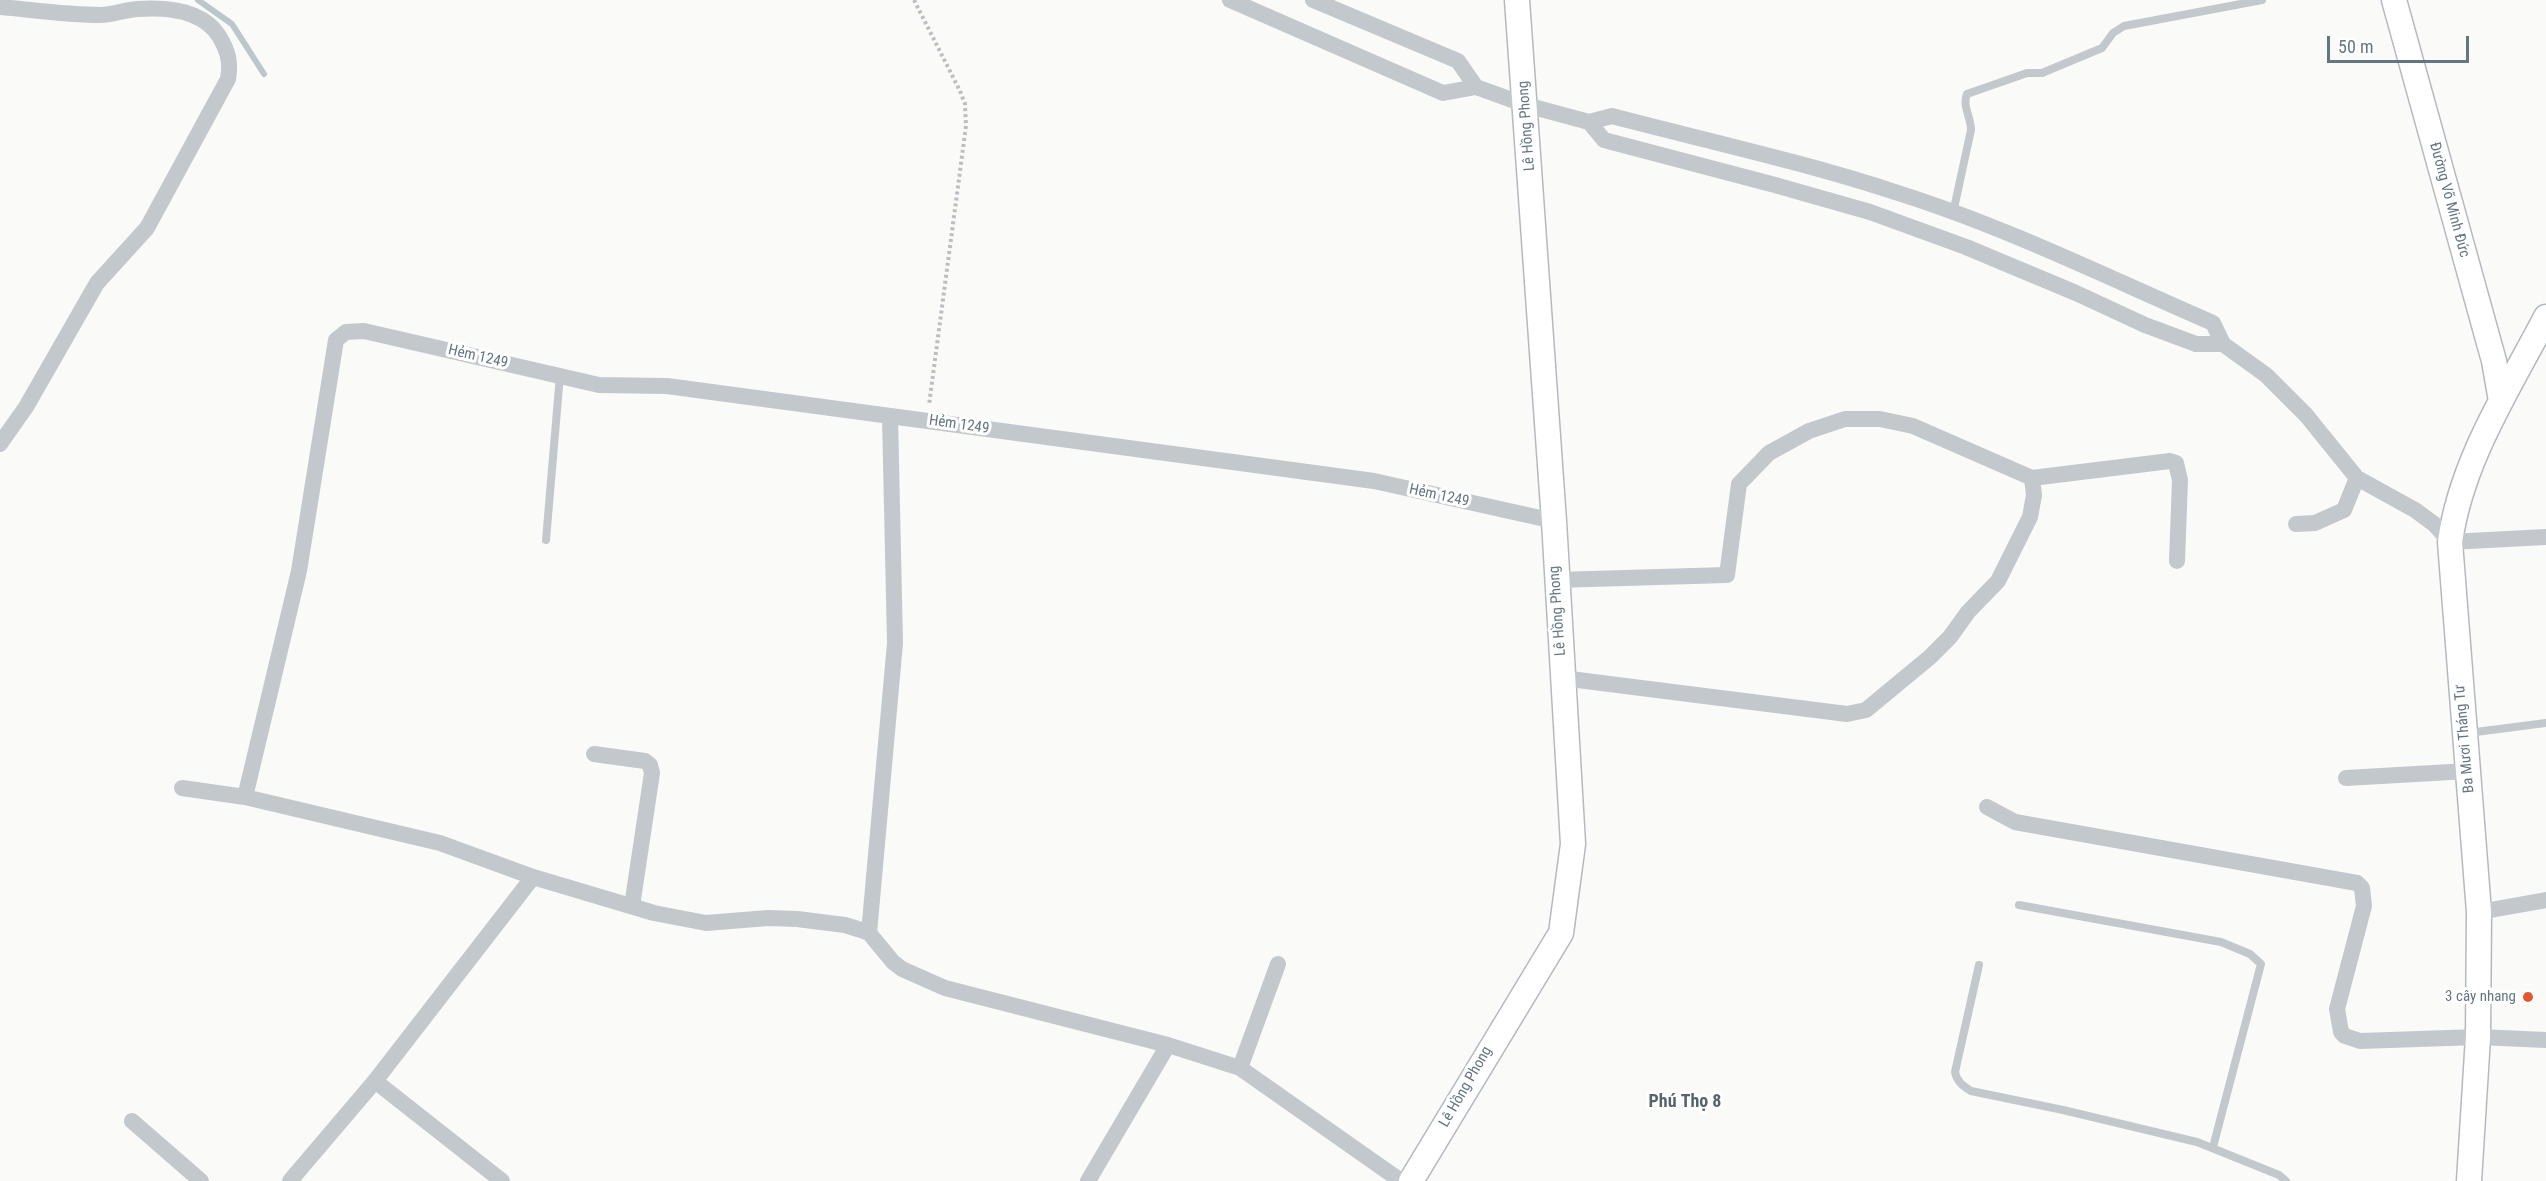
<!DOCTYPE html>
<meta charset="utf-8">
<style>
body{margin:0}
#map{position:relative;width:2546px;height:1181px;overflow:hidden;background:#fafaf8;font-family:"Roboto Condensed",sans-serif}
canvas{display:block}
.scale{position:absolute;left:2327px;top:36px;width:142px;height:27px;box-sizing:border-box;border:3px solid #657683;border-top:0;padding-left:8px;font-size:18px;line-height:21px;white-space:nowrap;color:#657683;-webkit-text-stroke:4px #fff;paint-order:stroke}
</style>
<div id="map">
<canvas width="2546" height="1181"></canvas>
<div class="scale">50 m</div>
</div>
<script>
const c = document.querySelector('canvas').getContext('2d');
c.lineJoin = 'round';
function strokePath(path, color, width, dash) { c.strokeStyle = color; c.lineWidth = width; c.lineCap = dash ? 'butt' : 'round'; c.setLineDash(dash || []); c.stroke(path); }
function drawText(font, color, halo, rows, align = 'center') {
  c.font = font + ' "Roboto Condensed",sans-serif'; c.lineWidth = 6; c.setLineDash([]); c.textBaseline = 'middle'; c.strokeStyle = halo; c.fillStyle = color; for (const [text, x, y, turn = 0] of rows) {
    c.save(); c.translate(x, y); c.rotate((+turn || 0) * Math.PI / 180); c.textAlign = isNaN(turn) ? turn : align; if (halo) c.strokeText(text, 0, 0); c.fillText(text, 0, 0); c.restore();
  }
}
strokePath(new Path2D(`
 M198,0L232,24L264,74`), '#bbc7cb', 6);
const secondary = new Path2D(`
 M2394,0L2494,361L2501,401
 M1411,1181L1561,933L1573,844L1554,521L1517,0
 M2469,1181L2478,1037L2479,912L2450,542C2461,461 2509,388 2546,317`);
strokePath(secondary, '#b3babf', 27);
strokePath(new Path2D(`
 M914,0L960,91L965,104L966,126L929,405`), '#bbbfc2', 4, [3, 3]);
strokePath(new Path2D(`
 M1953,213L1971,130C1971,117 1962,106 1967,94L2027,73H2042L2102,48L2113,33L2124,26L2262,0
 M546,540L560,375
 M2468,733L2546,723
 M2019,905L2221,942L2250,954L2261,964L2213,1147
 M1979,965L1955,1072C1957,1082 1963,1086 1971,1091L2063,1110L2197,1142L2279,1175L2286,1181`), '#c3c8cc', 8);
strokePath(new Path2D(`
 M1230,0L1443,93L1476,87L1526,105L1589,122
 M1313,0L1458,61L1476,87
 M0,7C33,10 67,15 100,15C112,15 124,10 137,9C165,7 202,9 219,36C228,51 231,62 228,79L147,228L97,283L26,407L0,444
 M2223,344H2196L2145,325L2076,293L1966,247L1870,212L1775,185L1604,140L1589,122L1612,116C1707,141 1804,162 1898,193C2006,227 2109,278 2213,323L2223,344L2266,375L2306,415L2357,478L2415,510L2434,524L2450,542L2546,537
 M2296,524L2315,523L2344,510L2357,478
 M1556,580L1727,575L1739,484L1769,453L1809,431L1845,419H1880L1913,426L2032,478
 M1562,678L1847,714L1866,710L1930,657L1950,637L1968,612L1998,581L2030,517L2034,495L2032,478L2170,461L2176,463L2180,480L2177,561
 M594,754L645,761L650,765L652,773L632,906
 M2346,778L2468,771
 M182,788L245,797L440,843L533,877L654,913L706,923L768,918L797,919L845,925L861,930L869,933L893,962L902,969L945,988L1168,1045L1240,1068L1401,1181
 M245,797L299,571L336,340L346,332L364,331L599,385L667,386L1374,481L1554,521
 M1987,807L2015,822L2357,883L2362,888L2364,906L2337,1009L2341,1032L2345,1036L2360,1041L2478,1037L2546,1040
 M2479,912L2546,900
 M869,933L895,643L890,416
 M1240,1068L1278,964
 M375,1081L502,1181
 M132,1121L201,1181
 M290,1181L375,1081L533,877
 M1088,1181L1168,1045`), '#c3c8cc', 16);
strokePath(secondary, '#fff', 24);
for (const [x, y, r, color] of [
 [2528,997,6,"#e4572e"]
]) { const dot = new Path2D(); dot.arc(x, y, r, 0, 2 * Math.PI); c.fillStyle = color; c.fill(dot); strokePath(dot, '#fff', 2); }
drawText('15px', '#657683', '#fff', [
 ["Lê Hồng Phong",1527,126,-94],
 ["Đường Võ Minh Đức",2449,200,75],
 ["Hẻm 1249",478,357,13],
 ["Hẻm 1249",959,425,8],
 ["Hẻm 1249",1439,496,12],
 ["Lê Hồng Phong",1558,611,-94],
 ["Ba Mươi Tháng Tư",2465,739,-95],
 ["Lê Hồng Phong",1466,1087,-60]
]);
drawText('15px', '#657683', '#fff', [
 ["3 cây nhang",2516,997]
], 'right');
drawText('bold 18px', '#57646e', '#fff', [
 ["Phú Thọ 8",1685,1102]
]);
</script>
